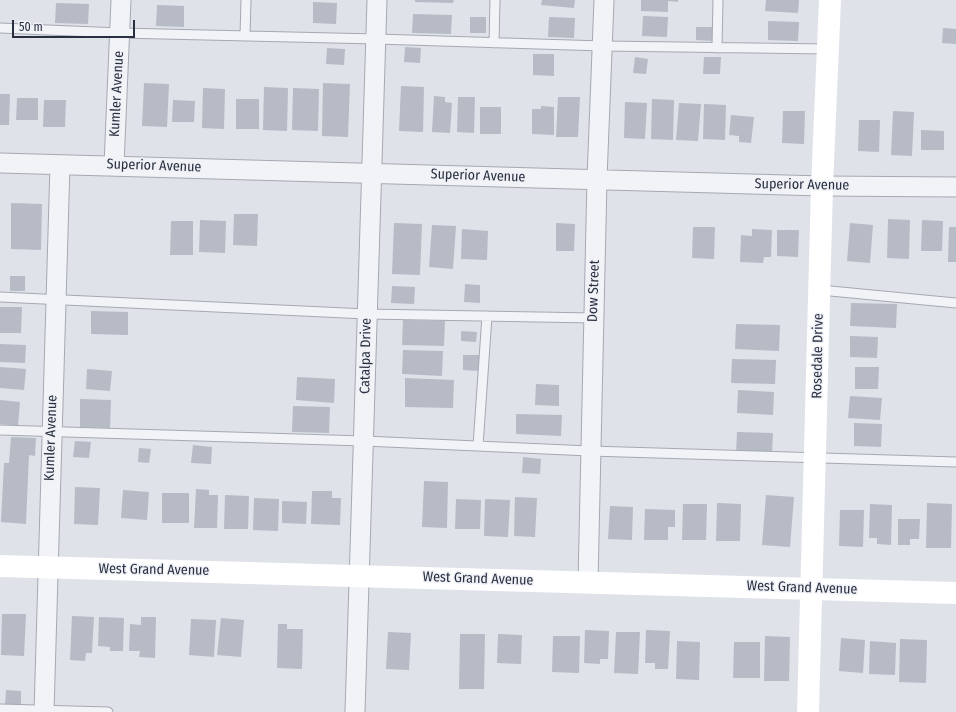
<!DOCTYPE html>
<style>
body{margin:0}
#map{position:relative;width:956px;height:712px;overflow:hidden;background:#dfe2e9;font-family:"Fira Sans Condensed",sans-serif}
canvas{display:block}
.scale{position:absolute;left:12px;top:20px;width:123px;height:18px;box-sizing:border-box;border:2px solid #282f40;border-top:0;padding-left:5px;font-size:12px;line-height:14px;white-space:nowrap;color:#282f40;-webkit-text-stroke:3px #eff1f6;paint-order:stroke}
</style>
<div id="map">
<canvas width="956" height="712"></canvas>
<div class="scale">50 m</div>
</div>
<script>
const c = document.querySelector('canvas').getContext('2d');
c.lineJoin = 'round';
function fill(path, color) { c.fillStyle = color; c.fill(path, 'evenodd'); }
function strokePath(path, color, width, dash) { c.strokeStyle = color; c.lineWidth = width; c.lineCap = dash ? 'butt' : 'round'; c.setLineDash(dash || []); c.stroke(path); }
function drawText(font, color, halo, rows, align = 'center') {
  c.font = font + ' "Fira Sans Condensed",sans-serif'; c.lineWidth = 3; c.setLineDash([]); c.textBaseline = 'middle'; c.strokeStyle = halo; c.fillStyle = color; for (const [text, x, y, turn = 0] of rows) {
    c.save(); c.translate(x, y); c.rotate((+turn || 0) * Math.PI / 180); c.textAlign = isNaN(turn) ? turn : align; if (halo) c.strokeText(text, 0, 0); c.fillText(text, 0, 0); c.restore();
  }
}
fill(new Path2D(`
 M415,0H454L453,3L415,2Z
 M542,0H575L574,8L541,5Z
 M641,0H678V2L668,1V12L641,11Z
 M766,0H799L798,13L765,11Z
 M313,2L337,3L336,24L313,23Z
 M56,3L89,4L88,24L55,23Z
 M157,5L184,6V27L156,26Z
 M413,14L452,15L451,34L412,33Z
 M643,16L668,17L667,37L642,36Z
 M470,17H486V33H470Z
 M549,17L575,18L574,38L548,37Z
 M768,21L799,22L798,41L768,40Z
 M696,27H712V41L696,40Z
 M943,28L956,29V44L942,43Z
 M405,47L421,48L420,63L404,62Z
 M327,48L345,49L344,65L326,64Z
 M533,54H554V76L533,75Z
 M635,57L648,59L646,74L633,73Z
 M704,57H721L720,74H703Z
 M144,83L169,84L167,127L142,126Z
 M323,83L350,84L348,137L322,136Z
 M401,86L424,87L423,132L399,131Z
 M264,87L288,88L287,131L263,130Z
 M203,88L225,89L224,129L202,128Z
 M293,88L319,89L318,131L292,130Z
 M0,94H10L9,125H0Z
 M434,96L445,97V102L452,103L450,133L432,132Z
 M458,97H475L474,133L457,132Z
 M558,97H580L578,137H556Z
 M17,98H38V120H16Z
 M236,99H259V129H236Z
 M652,99L674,100L673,140L651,139Z
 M44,100H66L65,127H43Z
 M173,100L195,101L194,122H172Z
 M625,102L647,103L645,139L624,138Z
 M679,103L701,104L698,141L676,140Z
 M704,104L726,105L725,140L703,139Z
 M541,106L554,107V135L532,134V109H541Z
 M480,107H501V134H480Z
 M783,111H805L804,144L782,143Z
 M893,111L914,112L912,156L891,155Z
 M731,115L754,117L751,143L739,142V136L729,135Z
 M859,120H880L879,152L858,151Z
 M921,130L944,131V150H921Z
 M11,203L42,204L41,250L11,249Z
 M234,214H258L257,246L233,245Z
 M888,219L910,220L909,259L887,258Z
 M200,220L226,221L225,253L199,252Z
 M922,220L943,221L942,251H921Z
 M171,221H193V255H170Z
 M394,223L422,224L420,275L392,274Z
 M556,223L575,224L574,251H556Z
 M850,223L873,225L870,263L847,261Z
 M432,225L456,226L453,269L429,267Z
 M693,227H715L714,259L692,258Z
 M949,227H956V262H948Z
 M462,229L488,231L487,260L461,259Z
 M752,229L772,230L771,257H764L763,263L740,262L741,235L752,236Z
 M777,230H799L798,257L777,256Z
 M10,276H25V291H10Z
 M465,284L480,285V303L464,302Z
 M392,286L415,287L414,304L391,303Z
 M851,303L897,304L896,328L850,326Z
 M0,307H22L21,333H0Z
 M91,311L128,312V335L91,334Z
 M403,320L445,321L444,346L402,345Z
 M736,324L780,325L779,351L735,349Z
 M461,331L477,332L476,342L461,341Z
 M850,336L878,337L877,358L850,357Z
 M0,344L26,345L25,363L0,362Z
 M403,350L443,351L442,376L402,374Z
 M463,355H479V371L463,370Z
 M732,359L776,360L775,384L731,383Z
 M0,367L26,369L24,390L0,388Z
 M855,367H879L878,389H855Z
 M87,369L112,371L110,391L86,389Z
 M297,377L335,379L334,403L296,400Z
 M405,378L454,380L453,408L405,407Z
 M536,384L559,385V406L535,405Z
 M738,390L774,392L773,415L737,413Z
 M850,396L882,398L880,420L848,418Z
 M80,399L111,400L110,428L80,427Z
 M0,400L20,402L18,426L0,424Z
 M293,406L330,407L329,433L292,432Z
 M516,414L562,415L561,436L516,434Z
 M854,423L882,424L881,447L854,446Z
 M737,432L773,433L772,455L736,454Z
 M11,437L36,438L35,456L29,455L26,524L1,522L4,463H9Z
 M75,441L91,442L89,458L73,457Z
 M193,445L212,447L211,464L191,463Z
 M139,448L151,449L149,463L138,462Z
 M523,457L541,459L540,474L522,473Z
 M424,481L448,482L447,528L422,527Z
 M75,487L100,488L98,525L74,524Z
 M196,489L209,490V495H218L217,528H194Z
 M123,490L149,492L147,520L121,518Z
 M312,491H332V498H341L340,525L311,524Z
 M162,493H189V523H162Z
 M225,495L249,496L248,529H224Z
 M766,495L794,497L790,547L762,545Z
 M515,497L537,498L535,537L514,536Z
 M254,498L279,499L278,531L253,530Z
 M456,499L481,500L480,529H455Z
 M485,499L510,500L508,537L484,536Z
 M282,501L307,502L306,524L282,523Z
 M717,503L741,504L740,541H716Z
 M927,503L952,504L951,548H926Z
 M683,504H707L706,540H682Z
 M870,504L892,505L891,545L877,544V538H869Z
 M610,506L633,507L632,540L608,539Z
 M645,509L675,510V527H668V540H644Z
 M840,510H864L863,547L839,546Z
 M898,519H920L919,539H910V545H898Z
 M2,614H26L24,656L1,655Z
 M72,616L94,617L92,653H86L85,661L70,660Z
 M99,617L124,618L123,651H110V647L98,646Z
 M141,617H156L155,658L139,657L140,651H129L130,624L141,625Z
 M221,618L244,620L241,657L217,655Z
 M191,619L216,620L214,657L189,655Z
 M278,624H287V629H303L302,669L277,668Z
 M585,630L609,631L608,659H600V664L584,663Z
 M646,630L670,631L668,669H655V663H645Z
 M388,632L411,633L409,670L386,669Z
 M616,632H640L638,674L614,673Z
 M460,634H485L484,689H459Z
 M498,634L522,635L521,664L497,663Z
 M553,636H580L579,673L552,672Z
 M765,636L790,637L789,681H764Z
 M841,638L865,640L863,673L839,671Z
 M900,639L927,640L926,683L899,682Z
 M677,641L700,642L699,680L676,679Z
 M870,641L896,643L895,675L869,674Z
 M734,642H760V678H733Z
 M6,690L21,691V706H5Z`), '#b6bbc6');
const lane = new Path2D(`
 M0,28L120,33L376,39L603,46L828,49
 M245,36L246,0
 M494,43L495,0
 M717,48L718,0
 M820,290L956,303
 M0,297L367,314L594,318
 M0,430L364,441L590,451L956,462
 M478,446L487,316
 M0,709L108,712`);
const street = new Path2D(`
 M0,163L822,186L956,187
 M114,165L121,0
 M588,582L597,179L604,0
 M44,712L60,165
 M355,712L377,0`);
strokePath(lane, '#a4a9b3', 11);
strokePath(street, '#a4a9b3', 21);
strokePath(lane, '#f2f3f7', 9);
strokePath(street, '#f2f3f7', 19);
strokePath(new Path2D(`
 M0,566L956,593
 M808,712L822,186L830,0`), '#fff', 22);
drawText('14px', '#282f40', '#eff1f6', [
 ["Kumler Avenue",117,94,-87],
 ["Superior Avenue",154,166,2],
 ["Superior Avenue",478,176,2],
 ["Superior Avenue",802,185,1],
 ["Dow Street",594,291,-88],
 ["Catalpa Drive",366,356,-89],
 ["Rosedale Drive",818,356,-89],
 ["Kumler Avenue",51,438,-88],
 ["West Grand Avenue",154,570,1],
 ["West Grand Avenue",478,579,2],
 ["West Grand Avenue",802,588,2]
]);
</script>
